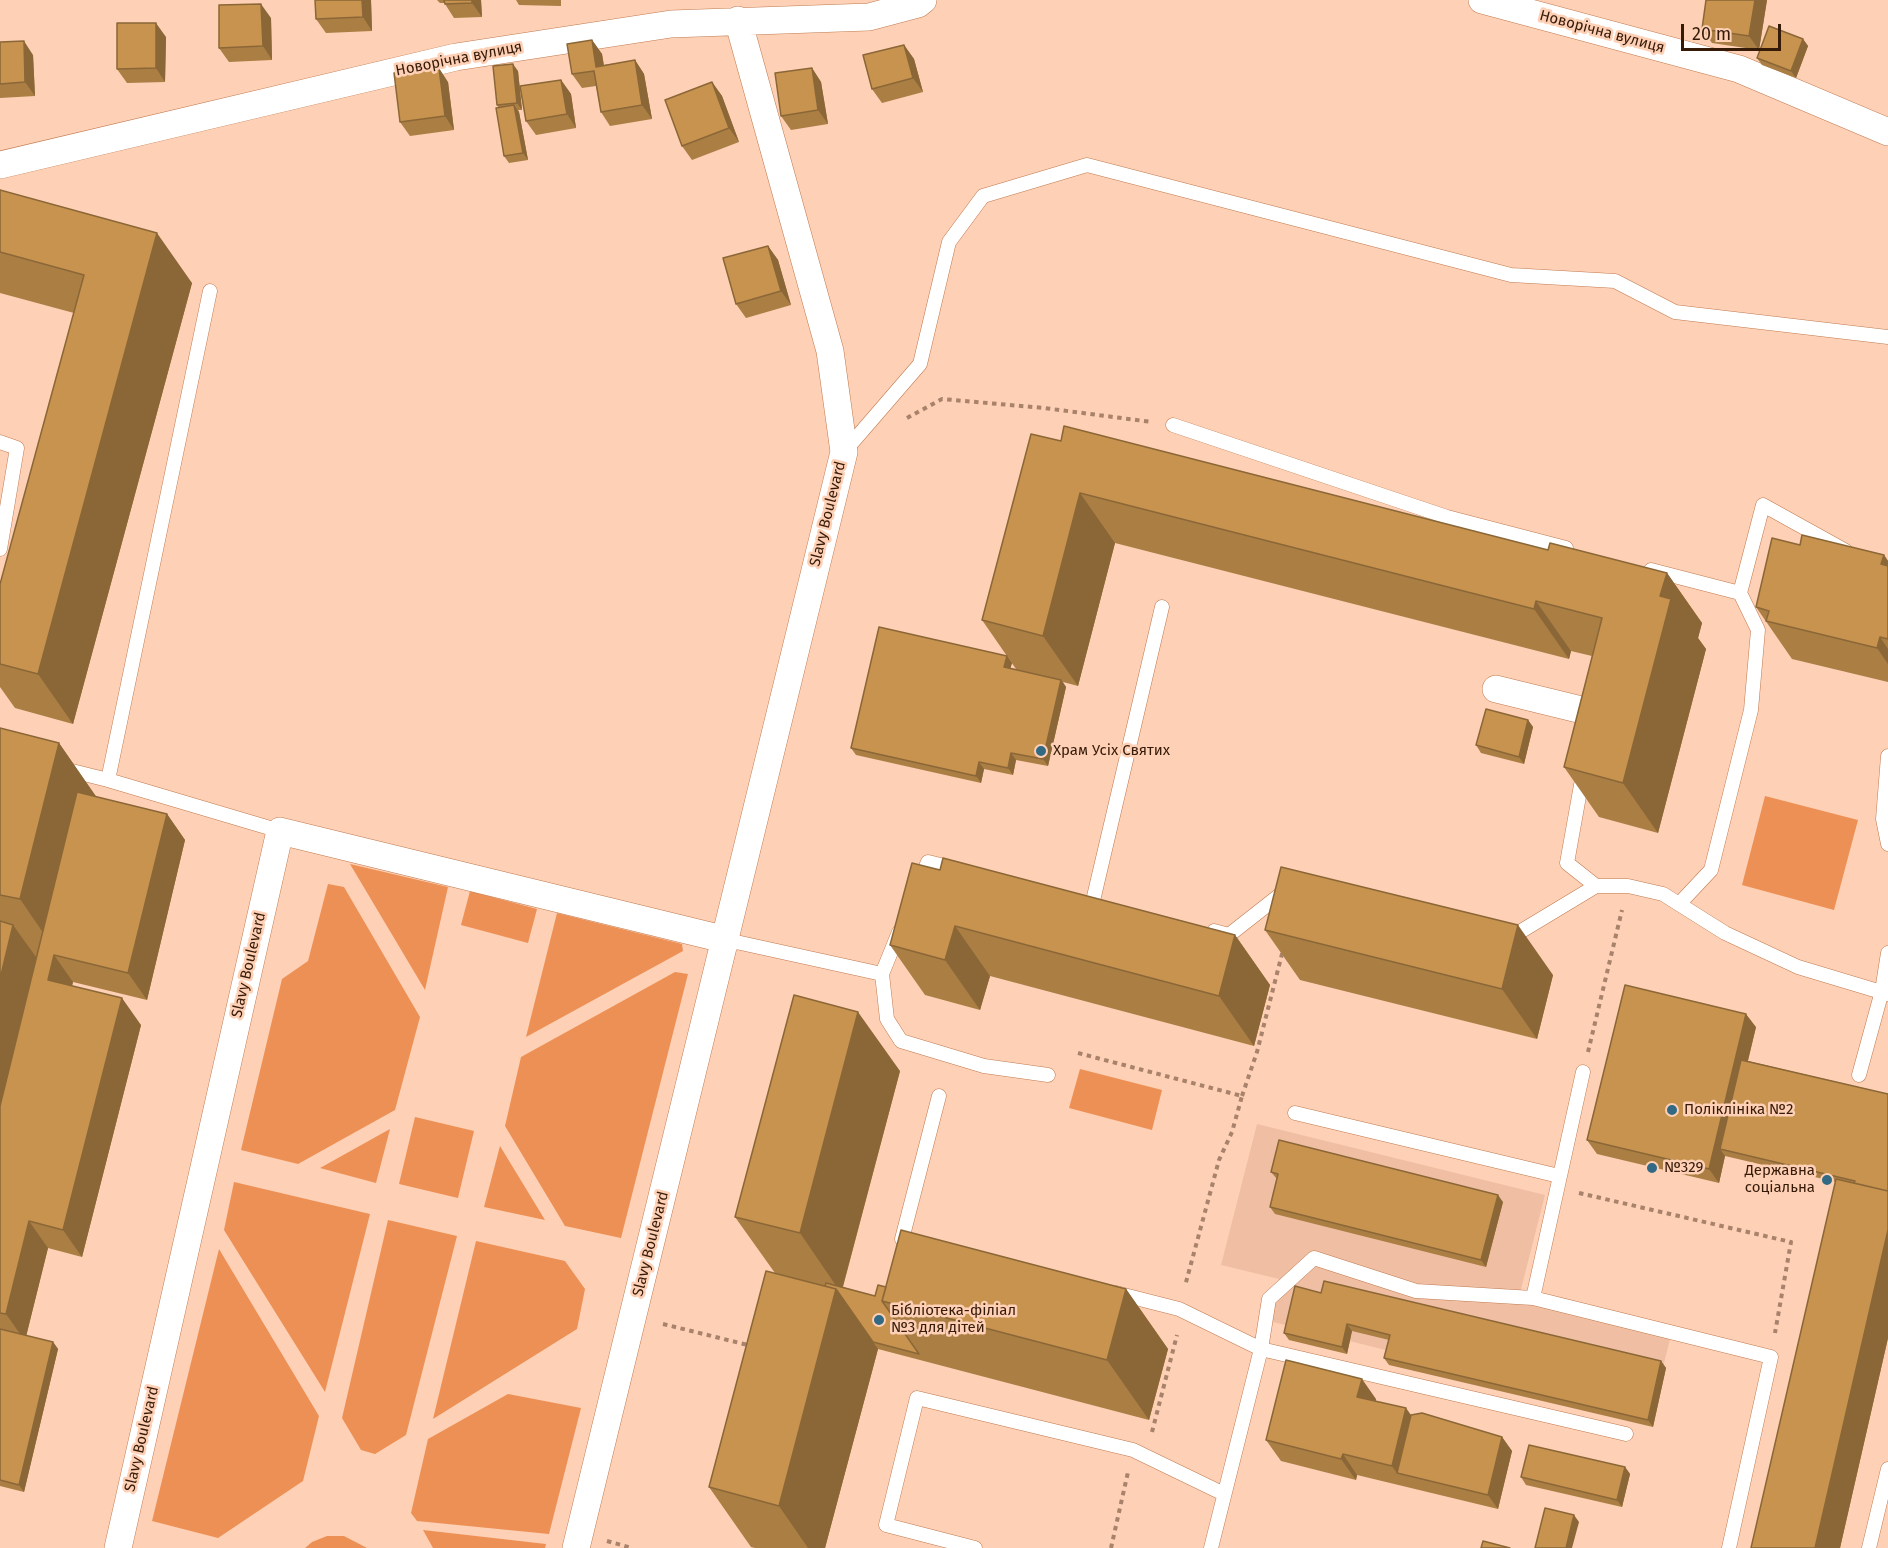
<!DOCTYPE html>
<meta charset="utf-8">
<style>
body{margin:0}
#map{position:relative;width:1888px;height:1548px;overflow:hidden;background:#fed0b5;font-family:"Fira Sans",sans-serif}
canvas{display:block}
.scale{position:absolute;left:1681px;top:24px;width:100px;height:27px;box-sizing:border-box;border:3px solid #361a08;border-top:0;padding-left:8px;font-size:18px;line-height:21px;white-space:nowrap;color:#361a08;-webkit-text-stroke:4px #fed0b5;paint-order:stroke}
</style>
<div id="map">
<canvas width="1888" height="1548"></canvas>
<div class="scale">20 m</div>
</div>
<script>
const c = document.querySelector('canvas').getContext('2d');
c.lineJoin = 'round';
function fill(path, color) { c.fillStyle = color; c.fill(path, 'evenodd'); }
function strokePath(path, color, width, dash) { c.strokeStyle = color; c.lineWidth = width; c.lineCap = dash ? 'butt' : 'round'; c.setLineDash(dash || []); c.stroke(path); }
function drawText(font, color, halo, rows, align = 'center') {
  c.font = font + ' "Fira Sans",sans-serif'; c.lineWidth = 5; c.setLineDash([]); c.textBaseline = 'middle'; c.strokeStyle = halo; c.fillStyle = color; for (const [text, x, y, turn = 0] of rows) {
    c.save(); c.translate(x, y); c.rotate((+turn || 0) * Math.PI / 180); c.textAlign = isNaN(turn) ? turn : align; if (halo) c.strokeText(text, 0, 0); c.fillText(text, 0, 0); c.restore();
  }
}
fill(new Path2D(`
 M1257,1124L1545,1195L1518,1301L1670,1339L1651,1416L1269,1321L1279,1279L1221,1265Z`), '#f0bfa3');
fill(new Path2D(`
 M1765,796L1858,820L1834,910L1742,885Z
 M350,864L448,887L425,990Z
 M328,884L344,887L420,1017L395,1110L298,1164L241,1150L282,979L308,961Z
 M470,891L537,909L528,943L461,925Z
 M557,913L682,944L683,951L526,1037Z
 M675,972L688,974L621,1238L565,1226L505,1126L521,1057Z
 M1080,1069L1162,1090L1152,1130L1069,1108Z
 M415,1117L474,1131L458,1198L399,1184Z
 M390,1129L376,1183L320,1168Z
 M500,1146L545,1220L484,1207Z
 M234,1182L370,1214L325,1392L224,1230Z
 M388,1220L457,1236L406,1435L375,1454L361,1450L342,1418Z
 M476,1241L565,1261L585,1289L577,1329L433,1419Z
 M219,1249L319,1416L303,1481L218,1538L152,1521Z
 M508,1394L581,1408L549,1534L417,1521L411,1513L428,1439Z
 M423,1530L546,1544L545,1548H433Z
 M327,1536H344L367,1548H305L312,1542Z`), '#ed9055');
const lane = new Path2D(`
 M210,291L108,780L280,831
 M1173,425L1447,517L1566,548
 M0,442L17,448L0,549
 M844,452L920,364L949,242L983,196L1087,165L1511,275L1615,281L1675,312L1888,337
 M1651,570L1740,593L1763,505L1846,551
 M1888,756L1883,819L1888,844
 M64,769L108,780
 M1583,774L1567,863L1596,886
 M919,883L928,862L957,869
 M1680,903L1711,870L1751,710L1758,630L1740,593
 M1092,905L1162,607
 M1507,930L1518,933L1596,886H1628L1663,894L1725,933L1798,967L1888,994
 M1214,931L1229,935L1285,891
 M727,940L882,974L899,932
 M882,974L887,1019L901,1041L984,1066L1048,1075
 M1583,1072L1533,1298L1771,1357L1729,1548
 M1859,1075L1882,991L1888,953
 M1295,1113L1559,1176
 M911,1241L902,1239L939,1096
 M1116,1293L1179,1309L1261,1349L1626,1434
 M975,1548L886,1525L917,1398L1133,1450L1224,1494
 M1211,1548L1261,1349L1269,1299L1314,1258L1416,1291L1533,1298
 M1869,1548L1888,1469`);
const street = new Path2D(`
 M1482,0L1739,69L1888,132
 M0,165L456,57L671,24L869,17L918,4L923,0
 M1496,689L1594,713
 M118,1548L280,831L727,940
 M576,1548L844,452L830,351L738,20`);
strokePath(lane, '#c07a4f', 15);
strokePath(street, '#c07a4f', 28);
strokePath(new Path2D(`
 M907,418L942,399L1044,408L1152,422
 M1588,1052L1622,910
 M1078,1053L1242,1096L1232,1132L1219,1160L1185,1286
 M1242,1096L1257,1052L1283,950
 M1579,1193L1791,1242L1775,1333
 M663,1324L752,1346
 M1152,1432L1177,1335
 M607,1541L632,1548
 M1111,1548L1128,1472`), '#a8826a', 4, [4.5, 4.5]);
strokePath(lane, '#fff', 14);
strokePath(street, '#fff', 27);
fill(new Path2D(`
 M315,0H371L372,31L326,33L316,19Z
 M437,0H481L482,17L454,18L445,4L444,3H440Z
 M516,0H561V6L519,5Z
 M1767,0L1759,50L1712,43L1702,29Z
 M271,18L272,60L229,62L219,48Z
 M166,37L165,82L127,83L117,69Z
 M1803,39L1808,46L1796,78L1762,65L1757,58Z
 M592,40L602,54L604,65L635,60L644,74L652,119L610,126L601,112L596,86L582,88L572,74Z
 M0,42L33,55L35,96L0,98Z
 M904,45L914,59L923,92L882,103L872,89Z
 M812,68L821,82L828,124L791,130L781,116Z
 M518,71L522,110H518L519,112L528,160L509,163L504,156L499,108L497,105Z
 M561,80L571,94L576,128L536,135L526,121Z
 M448,82L454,130L410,136L400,122Z
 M712,82L722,96L739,142L692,160L682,146Z
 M0,190L192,283L73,724L15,708L0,687V584L74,313L0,293Z
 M768,246L778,260L791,305L746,318L736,304Z
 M1061,441L1548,550L1667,573L1702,623L1698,638L1706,649L1658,833L1599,817L1564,767L1592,656L1571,651L1569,659L1115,543L1078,686L1063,682L1066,687L1048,766L1016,760L1013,775L984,769L981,783L856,755L851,748L1007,656L1012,663L1010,668L1016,669L982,620Z
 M1800,545L1884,555L1888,561V682L1792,659L1756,607Z
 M1528,720L1533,727L1524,764L1481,753L1476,745Z
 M0,728L59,743L96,797L167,814L185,840L147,1000L73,982L72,986L141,1025L82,1257L48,1248L26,1336L53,1342L58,1349L24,1492L0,1486Z
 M940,870L1235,935L1270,985L1254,1046L990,976L980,1010L925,995L890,945Z
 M1265,930L1553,975L1537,1039L1300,980Z
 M1756,1027L1748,1061L1888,1094V1338L1840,1548L1836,1182L1725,1156L1719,1183L1597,1154L1587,1140Z
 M900,1071L843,1287L875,1296L886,1287L1126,1289L1168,1349L1149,1420L878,1349L825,1548H755L751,1547L709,1487L775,1273L735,1217Z
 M1271,1172L1503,1202L1486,1267L1275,1214L1270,1207L1277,1179Z
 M1321,1293L1661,1361L1666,1368L1653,1427L1389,1365L1384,1358L1389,1340L1352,1331L1347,1354L1289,1340L1284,1333Z
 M1376,1399V1401L1411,1415L1502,1437L1512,1451L1498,1509L1357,1475L1356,1480L1281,1461L1266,1440Z
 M1625,1467L1630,1474L1622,1507L1526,1485L1521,1477Z`), '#ab7e44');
fill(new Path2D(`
 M362,0H371L372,31L363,17Z
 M472,0H481L482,17L472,3Z
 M1755,0H1767L1759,50L1749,36Z
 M261,4L271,18L272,60L263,46Z
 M156,23L166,37L165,82L156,68Z
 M1803,39L1808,46L1796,78L1791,71Z
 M592,40L602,54L606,81L596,67Z
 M24,41L33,55L35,96L25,82Z
 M904,45L914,59L923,92L913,78Z
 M635,60L644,74L652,119L642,105Z
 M513,64L518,71L522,110L517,103Z
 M439,68L448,82L454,130L445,116Z
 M812,68L821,82L828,124L818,110Z
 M561,80L571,94L576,128L567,114Z
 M712,82L722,96L739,142L729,128Z
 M514,105L519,112L528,160L523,153Z
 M157,233L192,283L73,724L38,674Z
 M768,246L778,260L791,305L781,291Z
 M1080,493L1115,543L1078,686L1043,636Z
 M1884,555L1888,561V574L1881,564Z
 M1667,573L1702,623L1698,638L1706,649L1658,833L1623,783L1660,596Z
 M1536,601L1571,651L1569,659L1534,609Z
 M1880,637L1888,649V664L1877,648Z
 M1007,656L1012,663L1009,674L1004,667Z
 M1061,680L1066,687L1048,766L1043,759Z
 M1528,720L1533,727L1524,764L1519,757Z
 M59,743L100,802L59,956L20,899Z
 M1011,753L1016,760L1013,775L1008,768Z
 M979,762L984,769L981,783L976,776Z
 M167,814L185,840L147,1000L128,973Z
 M13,925L49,975L54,955L73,982L66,1007L0,1122V979Z
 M1518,925L1553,975L1537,1039L1502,989Z
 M955,926L990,976L980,1010L945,960Z
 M1235,935L1270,985L1254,1046L1219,996Z
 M122,998L141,1025L82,1257L63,1230Z
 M858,1012L900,1071L841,1293L800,1233Z
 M1746,1014L1756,1027L1726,1150L1720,1149L1725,1156L1719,1183L1709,1169Z
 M1498,1195L1503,1202L1486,1267L1481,1260Z
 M29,1221L48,1248L25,1341L6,1314Z
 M1888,1230V1338L1840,1548H1815Z
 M836,1289L878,1349L825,1548H808L779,1506Z
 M1126,1289L1168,1349L1149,1420L1107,1360Z
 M1347,1324L1352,1331L1347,1354L1342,1347Z
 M53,1342L58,1349L24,1492L19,1485Z
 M1661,1361L1666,1368L1653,1427L1648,1420Z
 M1362,1379L1376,1399L1371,1417L1357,1397Z
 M1406,1408L1421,1429L1397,1473L1392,1466Z
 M1502,1437L1512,1451L1498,1509L1488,1495Z
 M1343,1454L1357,1475L1356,1480L1341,1459Z
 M1625,1467L1630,1474L1622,1507L1617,1500Z
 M1574,1515L1579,1522L1572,1548H1566Z`), '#8b6737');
const building = new Path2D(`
 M315,0H362L363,17L316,19Z
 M444,0H472V3L445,4Z
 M1706,0H1755L1749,36L1702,29Z
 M261,4L263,46L219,48V5Z
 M117,23H156V68L117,69Z
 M1769,26L1803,39L1791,71L1757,58Z
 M592,40L596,67L635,60L642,105L601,112L594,71L572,74L567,44Z
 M24,41L25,82L0,84V42Z
 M904,45L913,78L872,89L863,55Z
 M513,64L517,103L497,105L493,66Z
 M439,68L445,116L400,122L394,73Z
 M812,68L818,110L781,116L775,73Z
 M561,80L567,114L526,121L520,86Z
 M712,82L729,128L682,146L665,100Z
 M514,105L523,153L504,156L496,108Z
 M0,190L157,233L38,674L0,664V584L84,275L0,252Z
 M768,246L781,291L736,304L723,258Z
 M1064,426L1548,550L1550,543L1667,573L1660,596L1671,599L1623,783L1564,767L1602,618L1536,601L1534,609L1080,493L1043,636L982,620L1031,434L1061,441Z
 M1802,535L1884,555L1881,564L1888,566V639L1880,637L1877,648L1766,621L1769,611L1756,607L1772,538L1800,545Z
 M879,627L1007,656L1004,667L1061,680L1043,759L1011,753L1008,768L979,762L976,776L851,748Z
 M1486,709L1528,720L1519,757L1476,745Z
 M0,728L59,743L20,899L0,895Z
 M77,792L167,814L128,973L54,955L48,980L122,998L63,1230L29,1221L6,1314L0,1313V1106Z
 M943,858L1235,935L1219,996L955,926L945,960L890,945L912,863L940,870Z
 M1281,867L1518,925L1502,989L1265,930Z
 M0,921L13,925L0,979Z
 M1625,985L1746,1014L1709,1169L1587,1140Z
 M794,995L858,1012L800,1233L735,1217Z
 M1741,1060L1888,1094V1191L1854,1183L1855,1181L1720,1149Z
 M1279,1140L1498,1195L1481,1260L1270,1207L1278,1174L1271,1172Z
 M1836,1179L1888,1191V1230L1815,1548H1751Z
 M901,1230L1126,1289L1107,1360L882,1301Z
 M766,1271L836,1289L779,1506L709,1487Z
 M1324,1281L1661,1361L1648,1420L1384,1358L1390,1335L1347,1324L1342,1347L1284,1333L1295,1286L1321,1293Z
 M826,1283L875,1296L878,1285L886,1287L882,1301L919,1354L873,1342L836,1289L825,1286Z
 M0,1329L53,1342L19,1485L0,1480Z
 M1286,1360L1362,1379L1357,1397L1406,1408L1392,1466L1343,1454L1341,1459L1266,1440Z
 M1422,1413L1502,1437L1488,1495L1397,1473L1411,1415Z
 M1529,1445L1625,1467L1617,1500L1521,1477Z
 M1545,1508L1574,1515L1566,1548H1535Z
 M1483,1541L1510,1548H1481Z`);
fill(building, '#c7934f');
strokePath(building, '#8b6737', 1.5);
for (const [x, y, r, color] of [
 [1041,751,6,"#326984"],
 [1672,1110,6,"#326984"],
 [1652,1168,6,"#326984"],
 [1827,1180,6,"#326984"],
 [879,1320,6,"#326984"]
]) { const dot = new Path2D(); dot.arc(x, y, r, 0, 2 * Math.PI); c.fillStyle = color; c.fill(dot); strokePath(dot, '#fed0b5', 2); }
drawText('15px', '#361a08', '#fed0b5', [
 ["Новорічна вулиця",1602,32,15],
 ["Новорічна вулиця",459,59,-11],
 ["Slavy Boulevard",828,514,-76],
 ["Slavy Boulevard",249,965,-77],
 ["Slavy Boulevard",651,1244,-76],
 ["Slavy Boulevard",142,1439,-77]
]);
drawText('15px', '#361a08', '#fed0b5', [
 ["Храм Усіх Святих",1053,751],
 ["Поліклініка №2",1684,1110],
 ["№329",1664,1168],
 ["Державна",1815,1171,"right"],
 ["соціальна",1815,1188,"right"],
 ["Бібліотека-філіал",891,1311],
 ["№3 для дітей",891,1328]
], 'left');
</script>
